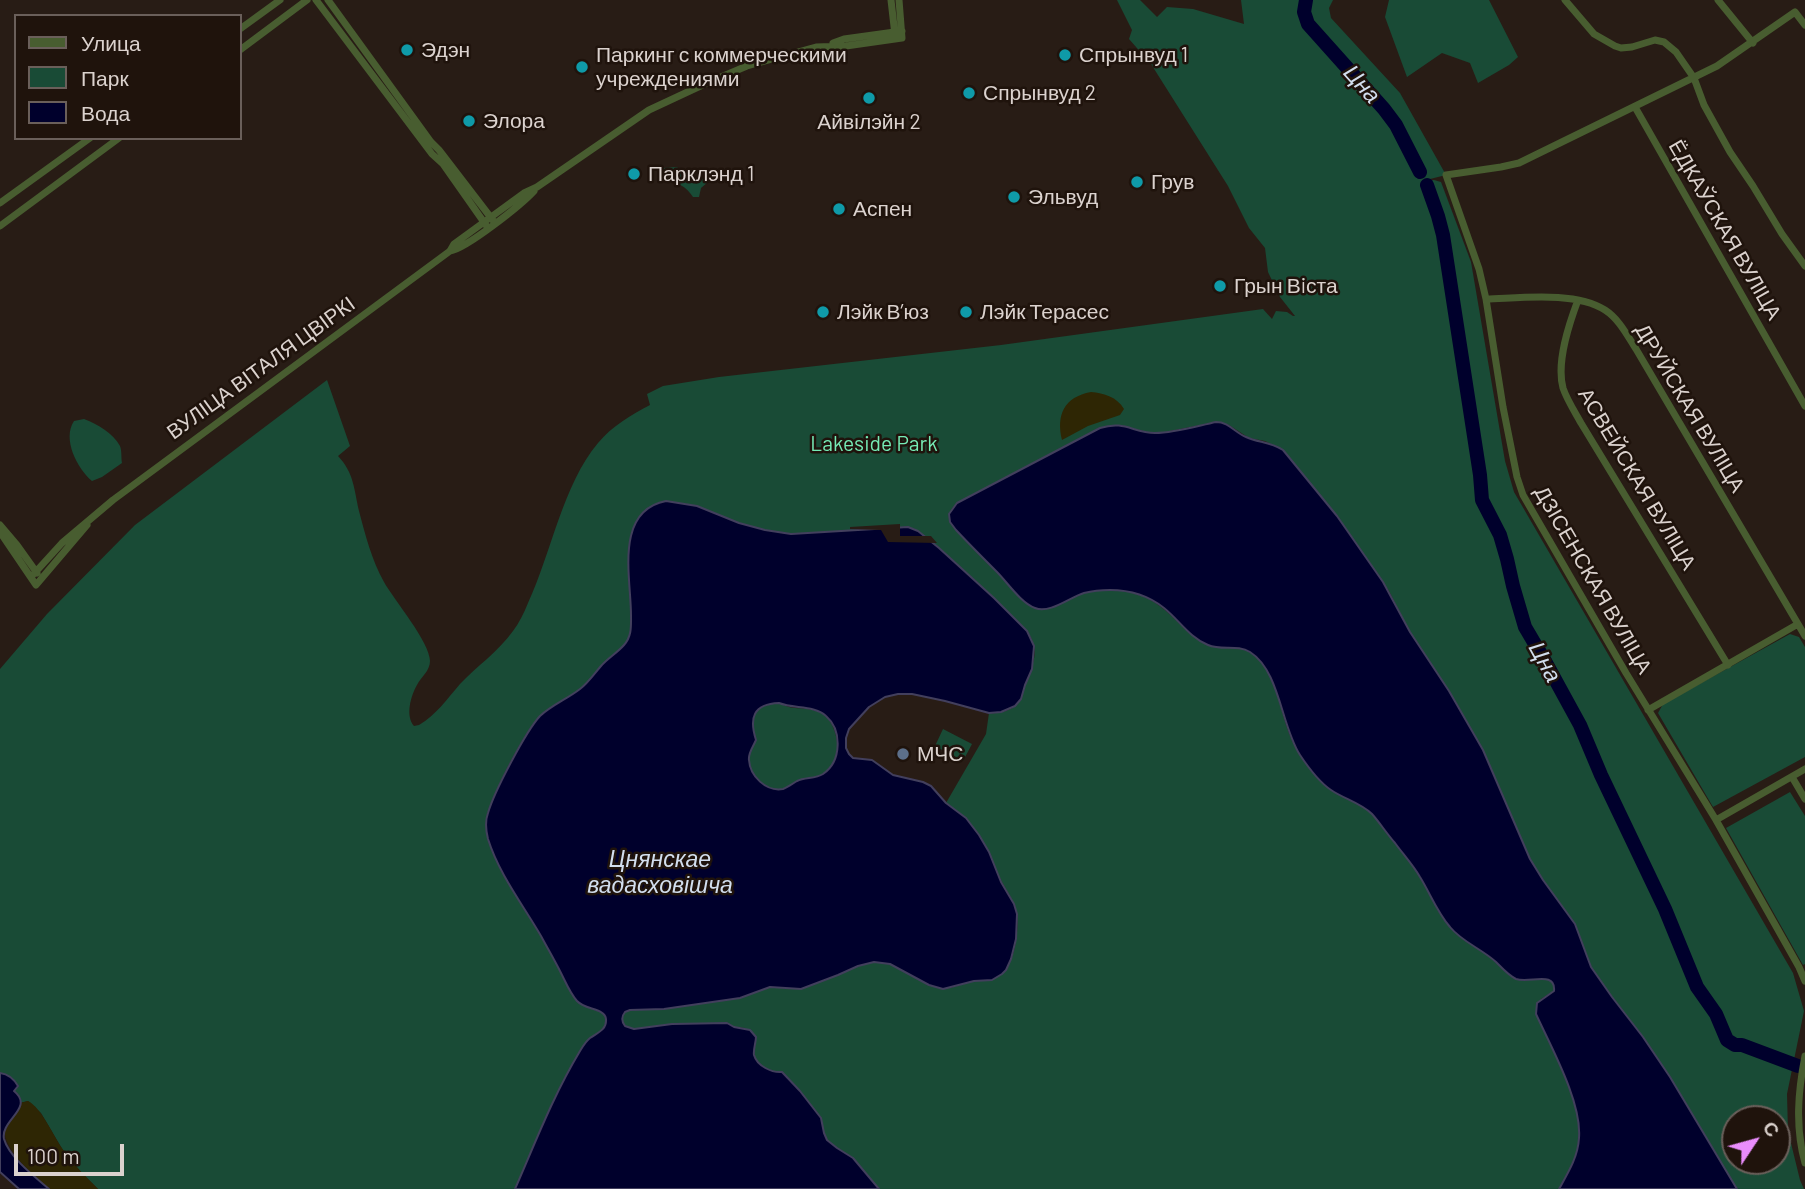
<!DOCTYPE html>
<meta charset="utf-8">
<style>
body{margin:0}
#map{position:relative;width:1805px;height:1189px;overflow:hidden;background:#281c15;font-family:Barlow,sans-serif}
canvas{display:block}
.legend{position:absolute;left:14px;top:14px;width:228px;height:126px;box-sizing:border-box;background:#1f130c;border:2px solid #6a5f5a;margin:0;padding:9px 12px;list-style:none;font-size:21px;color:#dbd2ce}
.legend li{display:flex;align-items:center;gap:14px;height:35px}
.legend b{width:35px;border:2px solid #6a5f5a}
.north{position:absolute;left:1721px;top:1105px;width:70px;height:70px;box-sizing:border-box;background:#1f130c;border:2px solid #6a5f5a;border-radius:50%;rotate:54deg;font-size:19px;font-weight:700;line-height:28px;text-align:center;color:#dbd2ce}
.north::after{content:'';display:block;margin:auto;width:24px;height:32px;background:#ea8dfd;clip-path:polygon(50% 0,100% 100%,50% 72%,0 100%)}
.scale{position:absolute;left:14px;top:1144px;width:110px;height:32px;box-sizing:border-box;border:4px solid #dbd2ce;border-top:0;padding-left:9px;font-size:21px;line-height:24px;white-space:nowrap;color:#dbd2ce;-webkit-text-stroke:5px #1f130c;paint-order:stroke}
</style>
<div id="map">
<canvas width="1805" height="1189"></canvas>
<ul class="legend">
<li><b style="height:9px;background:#485d30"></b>Улица</li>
<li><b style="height:19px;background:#194b36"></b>Парк</li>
<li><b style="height:19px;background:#00002c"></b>Вода</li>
</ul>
<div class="north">С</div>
<div class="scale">100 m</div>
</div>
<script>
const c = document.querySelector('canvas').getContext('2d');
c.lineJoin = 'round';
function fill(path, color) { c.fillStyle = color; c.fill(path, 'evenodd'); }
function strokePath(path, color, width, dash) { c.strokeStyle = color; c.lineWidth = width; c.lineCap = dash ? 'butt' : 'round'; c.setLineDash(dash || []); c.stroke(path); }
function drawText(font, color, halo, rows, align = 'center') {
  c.font = font + ' Barlow,sans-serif'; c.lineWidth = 5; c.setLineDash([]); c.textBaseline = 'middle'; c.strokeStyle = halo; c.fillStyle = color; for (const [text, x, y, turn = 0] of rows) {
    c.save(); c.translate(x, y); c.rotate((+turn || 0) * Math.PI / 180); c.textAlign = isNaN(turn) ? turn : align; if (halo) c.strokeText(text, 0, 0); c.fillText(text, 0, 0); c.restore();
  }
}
fill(new Path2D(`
 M1117,0H1140L1157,17L1167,7L1193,9L1244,24L1241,0H1333L1329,8L1331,18L1400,93L1446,175L1422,181L1434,180L1441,182L1471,262L1505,461L1514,492L1793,973L1804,1011L1787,1094L1788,1131L1800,1180L1804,1189H1737L1670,1077L1643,1037L1612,997L1591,967L1575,924L1543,880L1530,859L1483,750L1449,691L1410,632L1389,591L1288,456L1283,450L1265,441L1249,438L1229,425L1216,422L1160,433L1147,432L1120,425L1100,428L957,503L951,510L949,517L956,530L1032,607C1050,612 1060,602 1077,596C1086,592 1097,590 1108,590C1129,589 1151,597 1166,611C1180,623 1189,636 1207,644C1220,651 1235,644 1248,651C1281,670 1278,720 1297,749C1305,763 1316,780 1330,789C1343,799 1360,802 1371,813C1379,821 1385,830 1391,838C1401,851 1412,863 1420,877C1427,888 1433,902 1440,914C1453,935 1469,940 1488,955C1497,962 1505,974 1516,978C1529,984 1556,970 1554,991L1541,999L1536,1014C1551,1047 1582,1102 1579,1138C1578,1157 1568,1173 1559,1189H879L853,1158L837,1148L827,1140L824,1132L821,1118L800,1091L782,1072C772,1073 755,1066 754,1053C754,1052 756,1042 756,1041L745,1028L734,1027L724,1023L672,1024L634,1029L625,1027L622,1022V1016L627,1010L664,1009L740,998L770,987L792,989L838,975L864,964L874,962L890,964L929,985L939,988H950L974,981L992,980C997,975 1004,970 1008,965C1017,953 1020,919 1015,906C1010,894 1002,884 997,872C984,844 972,820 946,803L986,734L989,713C1000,714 1014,710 1020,701C1023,696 1023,690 1025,684C1033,664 1041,651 1027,631L974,579L915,529L908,527L791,534L765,530L739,523L697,506L682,503L638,519L630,537L632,623C631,646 617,649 603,664C595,672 590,681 582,688C568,700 550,705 538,718C524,733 491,796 487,817C480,850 527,910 543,940C549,951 555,962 561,973C566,982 570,992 576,1000C585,1011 610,1008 606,1024C604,1032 596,1033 591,1038C587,1041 583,1046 581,1050C554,1094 536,1142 515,1189H98L80,1171L64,1152L41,1113L28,1101L20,1103L18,1094L14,1091L18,1086C14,1079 8,1074 0,1073V669L47,614L135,525L327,380L350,446L338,456C354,473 354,489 359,511C365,534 372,561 384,582C394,600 430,642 430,661C430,671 421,677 417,685C411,695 405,716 414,726L419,725C436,715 447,699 460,684C477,666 498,652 513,631C519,623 524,613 528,603C551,554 563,484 598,443C612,426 631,415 650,405L647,394L663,386L719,377L1001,345L1263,309L1272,319L1276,311L1287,312L1293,316H1295L1280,297L1268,272L1265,248L1249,228L1228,186L1151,64L1129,39L1132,30ZM1735,1119H1777V1161H1735Z
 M1389,0H1489L1518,57L1509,65L1478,83L1470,63L1442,53L1407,77L1385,17Z
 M677,167L691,179L703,178L708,182L701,188L699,197H693C686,186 677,182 664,181L662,175L664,168Z
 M84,419C97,424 113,433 120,446C122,451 121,458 122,463L102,477L92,481C77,468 62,439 74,421Z
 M1790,634L1799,637L1805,647V757L1713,807L1658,713L1663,704Z
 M774,703C782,703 788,708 795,708C810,709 825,709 832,725C840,741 840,763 823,774C817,778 809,778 802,780C795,781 790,787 782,789C766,792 750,776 749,760C748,753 753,747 756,740C750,720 751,708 774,703Z
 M943,729L972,744L963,761L935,746Z
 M1790,792L1805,816V964L1803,965L1726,828Z`), '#194b36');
fill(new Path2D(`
 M1091,392C1104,393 1117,397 1124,409L1120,415L1088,426L1062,440C1056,415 1064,397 1091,392Z
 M28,1101C42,1108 54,1138 64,1151C74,1165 86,1177 98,1189H49C35,1177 0,1147 5,1126C9,1117 19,1114 20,1103Z`), '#2e2604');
const water = new Path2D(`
 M1216,422C1229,422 1234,432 1246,437C1259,443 1269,441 1283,450L1337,516L1383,582L1410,632L1449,691L1483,750L1530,859L1543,880L1575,924L1591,967L1612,997L1643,1037L1670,1077L1737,1189H1559C1568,1173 1578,1157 1579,1138C1582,1102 1551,1047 1536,1014L1537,1003L1554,991C1556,970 1529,984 1516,979C1508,975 1502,968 1496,962C1482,949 1462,942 1450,927C1437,912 1430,893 1420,877C1413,865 1403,854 1395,843C1387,834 1380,823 1372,814C1361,803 1344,799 1331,790C1319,782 1308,767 1300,755C1281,726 1280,671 1250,652C1237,644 1222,651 1208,645C1189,637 1180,621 1164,608C1149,596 1129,590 1110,590C1101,590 1092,591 1084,593C1070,597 1050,614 1035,608C1021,603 1007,582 997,572C983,558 969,544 956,530L950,522L949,514L957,503L1100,428C1125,420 1133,433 1155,433C1175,433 1197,426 1216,422Z
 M666,501L697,506L739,523L765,530L791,534L908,527L918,531L939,548L994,598L1027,631L1034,646L1032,669L1025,685L1021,699L1015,706L1001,712L989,713L945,701L912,694H898L885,697L869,707L849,729L846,738V748L849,754L853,758L872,760L893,775L923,782L931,786L946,803L966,818L979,835L989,852L1001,882L1014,904L1017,914L1016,939L1011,959L1006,970L1002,974L992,980L974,981L943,989L929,985L890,964L874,962L858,966L838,975L801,989L770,987L740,998L664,1009L630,1010L625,1012C621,1017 622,1022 625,1026L634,1029L672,1024L727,1023L734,1027L750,1030L756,1037C756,1042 753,1050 754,1055C757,1066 772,1073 782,1072L800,1091L821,1118L824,1133L827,1140L837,1148L853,1158L879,1189H515C536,1141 553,1096 580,1051C583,1046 586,1041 590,1038C597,1033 607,1030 606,1019C605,1008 585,1010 577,1001C570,993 566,983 561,973C555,961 548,949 541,936C523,905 499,874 488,839C486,831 485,821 488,813C494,792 526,731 540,716C552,705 567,699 580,689C588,683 594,674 601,666C608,658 617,653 624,645C632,636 631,626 631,615C631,578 614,511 666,501ZM779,703C794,709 814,705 826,716C842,730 842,761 823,774C815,779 805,777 797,781C792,784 788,787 783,789C766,792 750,776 749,760C748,753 753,747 756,740C749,718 753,704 779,703Z
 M0,1073C8,1074 14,1079 18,1086L14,1091C35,1108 0,1120 4,1139C9,1157 35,1177 49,1189H19L0,1172Z`);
fill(water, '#00002c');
strokePath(water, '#423f5d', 2);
fill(new Path2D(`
 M900,524V536H931L937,543L888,542L881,530L850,529V527Z`), '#281c15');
strokePath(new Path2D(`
 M1306,0L1304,12L1308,24L1384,109L1396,125L1420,172
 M1427,185L1438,216L1443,235L1480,475L1482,500L1500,535L1507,559L1513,586L1525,627L1545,661L1580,725L1601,775L1665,909L1697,987L1716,1014L1727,1040L1735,1045H1742L1798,1066`), '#00002c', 14);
strokePath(new Path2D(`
 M316,0L432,154L443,164L488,228
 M328,0L431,142L439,150L495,223
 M891,0L895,35
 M1565,0L1594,34L1615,46L1621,48L1632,47L1655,40L1664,42L1676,52L1694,78L1704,105L1730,152L1753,186L1782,234L1805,266
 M1718,0L1753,43
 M1805,25L1795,12L1717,66L1519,163L1501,167L1446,175L1479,269L1486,299L1503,407L1517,477L1523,495L1626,673L1716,820L1799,967L1805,981
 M240,29L280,0
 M833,43L844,39L902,31
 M240,50L307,0
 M1635,107L1805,406
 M0,203L90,138
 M0,226L119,138
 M450,251C467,248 521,205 534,191
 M1486,299C1521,298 1575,291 1605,310C1619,319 1627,335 1636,349L1805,636
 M1578,300C1569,324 1556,362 1563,388C1567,400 1575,412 1581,423L1728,665
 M0,525L17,545L37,573
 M0,532L36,585L87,525
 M31,577L62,543L113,500L450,251L454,244L524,193L537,187L649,110L709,82L747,66L816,47L846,46L902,38L899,0
 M1648,710L1798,624
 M1792,777L1805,799
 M1716,820L1805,769
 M1805,1056C1798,1092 1795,1127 1805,1163`), '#485d30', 7);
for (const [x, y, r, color] of [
 [407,50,7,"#0f9aa8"],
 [1065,55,7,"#0f9aa8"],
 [582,67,7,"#0f9aa8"],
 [969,93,7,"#0f9aa8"],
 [869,98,7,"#0f9aa8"],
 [469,121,7,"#0f9aa8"],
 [634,174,7,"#0f9aa8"],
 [1137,182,7,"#0f9aa8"],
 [1014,197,7,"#0f9aa8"],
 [839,209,7,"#0f9aa8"],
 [1220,286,7,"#0f9aa8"],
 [823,312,7,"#0f9aa8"],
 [966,312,7,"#0f9aa8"],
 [903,754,7,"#5c6f8a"]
]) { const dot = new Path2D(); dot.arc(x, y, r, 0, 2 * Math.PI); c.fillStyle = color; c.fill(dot); strokePath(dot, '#1f130c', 2.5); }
drawText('21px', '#dbd2ce', '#1f130c', [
 ["Эдэн",421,50],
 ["Паркинг с коммерческими",596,55],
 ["учреждениями",596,79],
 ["Спрынвуд 1",1079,55],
 ["Спрынвуд 2",983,93],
 ["Элора",483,121],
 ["Айвілэйн 2",869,122,"center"],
 ["Парклэнд 1",648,174],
 ["Грув",1151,182],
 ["Эльвуд",1028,197],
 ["Аспен",853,209],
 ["Грын Вiста",1234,286],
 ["Лэйк В’юз",837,312],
 ["Лэйк Терасес",980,312],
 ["МЧС",917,754]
], 'left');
drawText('21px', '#dbd2ce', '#1f130c', [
 ["ЁДКАЎСКАЯ ВУЛІЦА",1725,230,60],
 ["ВУЛІЦА ВІТАЛЯ ЦВІРКІ",261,368,-36],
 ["ДРУЙСКАЯ ВУЛІЦА",1690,408,59],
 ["АСВЕЙСКАЯ ВУЛІЦА",1637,479,59],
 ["ДЗІСЕНСКАЯ ВУЛІЦА",1593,580,60]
]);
drawText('21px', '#76eab5', '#1f130c', [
 ["Lakeside Park",874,444]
]);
drawText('italic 23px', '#d2deee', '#1f130c', [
 ["Цна",1362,84,48],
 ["Цна",1545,662,61],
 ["Цнянскае",660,859],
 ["вадасховішча",660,885]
]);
</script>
